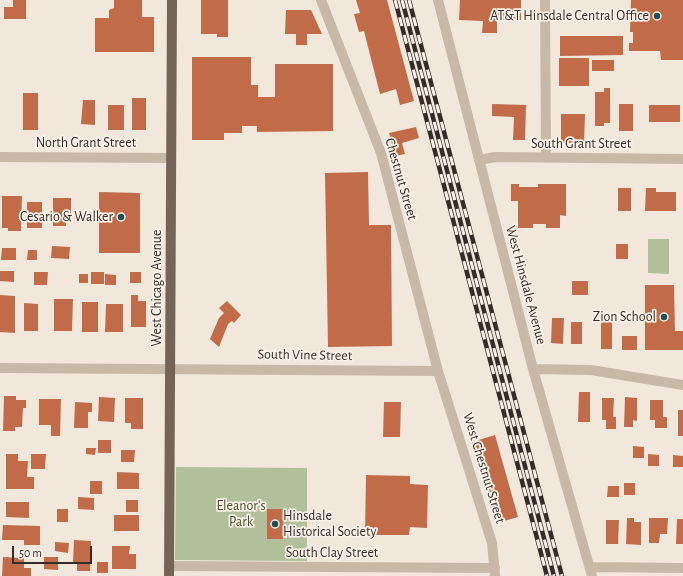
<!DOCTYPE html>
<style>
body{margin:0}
#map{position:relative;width:683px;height:576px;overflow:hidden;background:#f1e8db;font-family:"Alegreya Sans",sans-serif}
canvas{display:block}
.scale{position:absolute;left:12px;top:546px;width:80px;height:18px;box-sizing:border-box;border:2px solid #352c28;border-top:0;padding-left:5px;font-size:12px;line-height:14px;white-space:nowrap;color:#352c28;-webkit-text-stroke:3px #f9f1e7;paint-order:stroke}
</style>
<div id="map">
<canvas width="683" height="576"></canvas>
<div class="scale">50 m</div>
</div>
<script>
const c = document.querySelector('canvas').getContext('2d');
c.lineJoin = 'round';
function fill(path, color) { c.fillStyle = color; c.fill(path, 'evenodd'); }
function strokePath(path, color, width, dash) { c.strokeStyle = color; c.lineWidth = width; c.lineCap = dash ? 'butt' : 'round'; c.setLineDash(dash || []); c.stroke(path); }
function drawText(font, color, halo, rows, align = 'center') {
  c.font = font + ' "Alegreya Sans",sans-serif'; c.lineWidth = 3.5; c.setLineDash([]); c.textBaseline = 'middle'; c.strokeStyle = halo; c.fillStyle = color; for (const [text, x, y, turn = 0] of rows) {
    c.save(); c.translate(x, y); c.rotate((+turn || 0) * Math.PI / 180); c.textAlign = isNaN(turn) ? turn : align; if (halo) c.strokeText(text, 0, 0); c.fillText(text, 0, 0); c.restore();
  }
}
fill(new Path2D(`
 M648,239H669V274L648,273Z
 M176,467L307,468V561L175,560Z`), '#b1bf9b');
fill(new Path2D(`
 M13,0H26V19H4V7H13Z
 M114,0H142V17H154V52H95V18H109V10L114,8Z
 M201,0H228V37H217V34H201Z
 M356,0H387L414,101L400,105L396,89L380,94L364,31L359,32L354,14L360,13Z
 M460,0H521V20H497V33H482L483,21L459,20Z
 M631,0H683V60H661L660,51H629V43H633V32H630Z
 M286,10H311L322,34H307V45H296V34H285Z
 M560,36H623V55L560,56Z
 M192,57H251V85H258V97H275V64H333V131L257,132V126H242V133H224V140H192Z
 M559,58H589V86H559Z
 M592,60H614V71H592Z
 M604,88H610V123H604V126H595V92H604Z
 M23,93H38V130H23Z
 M132,98H146V130H132Z
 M83,100H95V125L81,124Z
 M492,104L526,105L525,140H513L514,117L492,116Z
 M619,104H633V131H619Z
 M108,105H124V130H108Z
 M649,105H680V122H649Z
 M561,114H585L584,143H561Z
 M416,127L419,138L402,143L405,154L395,156L389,133Z
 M368,172L369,225H391L392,346L328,347L325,173Z
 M511,184H519V187H538V184H566V216L560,215V228H546V224H533V228H518V201H511Z
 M618,188H631V211H618Z
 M646,188H656V192H676V211H645Z
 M99,192L140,193V253H99Z
 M2,196H22L21,231H8V228H2Z
 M53,198H71V216H66V226H53Z
 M27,202H42V228H27Z
 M616,244H628V259H616Z
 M52,246L70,247L69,259L51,258Z
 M2,248H16V260H1Z
 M28,250H37V260H27Z
 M0,271H14V282L0,281Z
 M34,272H48L47,285H34Z
 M91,272H104V284H91Z
 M130,272H141V283H130Z
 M79,274H88V283H79Z
 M105,274L116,275V285H105Z
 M572,281H588V295H572Z
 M645,285H674L675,331H683V350H645Z
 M0,295L15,296V333L0,332Z
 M131,295H138V301H146V327H131Z
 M54,299H73L72,331H54Z
 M227,301L241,315L234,323L232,321L228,324L219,347L210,339L219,318L224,313L219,308Z
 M82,302H98V332H82Z
 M24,303L38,304V331H24Z
 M106,304H123V332H105Z
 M552,318H564L563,344L551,343Z
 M571,322H582V344H571Z
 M601,322H612V349H601Z
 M622,336H637V350H622Z
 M579,392H590V422H578Z
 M4,396H16V400H26V408H23L22,427H15V431H3Z
 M99,397L115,398L114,422L98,421Z
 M625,397L637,398V421L633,420V427H624Z
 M125,398H143V429H131V423H125Z
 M602,398H614L613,417H616V429H606V420H602Z
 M39,399H61L60,436H51V425H39Z
 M650,400H663V417H667V428H655V420H650Z
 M75,402L92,403V412H88V428H74Z
 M384,402H401L400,437H383Z
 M678,410H683V436H678Z
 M495,435L518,517L497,523L476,448L474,449L472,442Z
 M98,440H111V453H98Z
 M633,446L644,447V458H633Z
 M86,448H96L95,455L86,454Z
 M121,450H135L134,462H121Z
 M6,454H18V461H28L27,477H34V489H6Z
 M31,454H46L45,469H31Z
 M648,454L659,455V466H648Z
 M673,455L683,456V467H673Z
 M117,472L139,473V489H117Z
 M366,475L410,476V484L428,485L427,528L410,527L409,535H365Z
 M90,481H102V494H90Z
 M624,483H635V495H624Z
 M608,486H619V497H607Z
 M78,497L94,498V510L78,509Z
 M126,500H138V512H126Z
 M6,502H29V518L6,517Z
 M57,509H68V522H57Z
 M267,509H283V539H267Z
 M114,515H139V531H114Z
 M627,518H634V522H641V545L626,544Z
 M649,518H668L667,534H660L659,543H649Z
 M677,519H683V544H676Z
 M606,520H619L618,544H606Z
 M3,525L40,526V545H24V540H2Z
 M74,540L91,541L90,571H77V563H73Z
 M55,542L69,543L68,553L55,551Z
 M112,546H130L129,554H136V569H112Z
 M3,557L24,558V568H31V576H2Z
 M44,557H58V570L44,569Z
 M97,562H108V573H97Z`), '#c26b48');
strokePath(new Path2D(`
 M321,0L381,153L438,371L492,543L495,576
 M438,0L533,369L592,576
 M545,0L546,158
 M0,157L171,158
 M479,160L495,157L683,159
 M0,368L438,371
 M533,369L591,370L683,385
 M169,566L495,568
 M590,567L683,568`), '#c8b8a7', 10);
strokePath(new Path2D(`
 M169,576L172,0`), '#776459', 10);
const rail = new Path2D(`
 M395,0L547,576
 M402,0L554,576
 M409,0L562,576`);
strokePath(rail, '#352c28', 4.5);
strokePath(rail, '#f9f1e7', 3, [9]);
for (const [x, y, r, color] of [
 [657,16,4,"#1f4f55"],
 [121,217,4,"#1f4f55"],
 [664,317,4,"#1f4f55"],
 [275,524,4,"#1f4f55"]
]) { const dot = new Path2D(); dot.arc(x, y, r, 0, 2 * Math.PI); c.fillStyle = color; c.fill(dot); strokePath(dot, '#f9f1e7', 1.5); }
drawText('14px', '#352c28', '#f9f1e7', [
 ["AT&T Hinsdale Central Office",649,16],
 ["Cesario & Walker",113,217],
 ["Zion School",656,317],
 ["Hinsdale",283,516,"left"],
 ["Historical Society",283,532,"left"]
], 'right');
drawText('14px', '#352c28', '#f9f1e7', [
 ["North Grant Street",86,143],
 ["South Grant Street",581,144],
 ["Chestnut Street",401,179,74],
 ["West Hinsdale Avenue",526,285,75],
 ["West Chicago Avenue",157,288,-90],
 ["South Vine Street",305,355,1],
 ["West Chestnut Street",484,468,73],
 ["South Clay Street",332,553]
]);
drawText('14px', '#43522c', '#f9f1e7', [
 ["Eleanor's",241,506],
 ["Park",241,522]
]);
</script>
